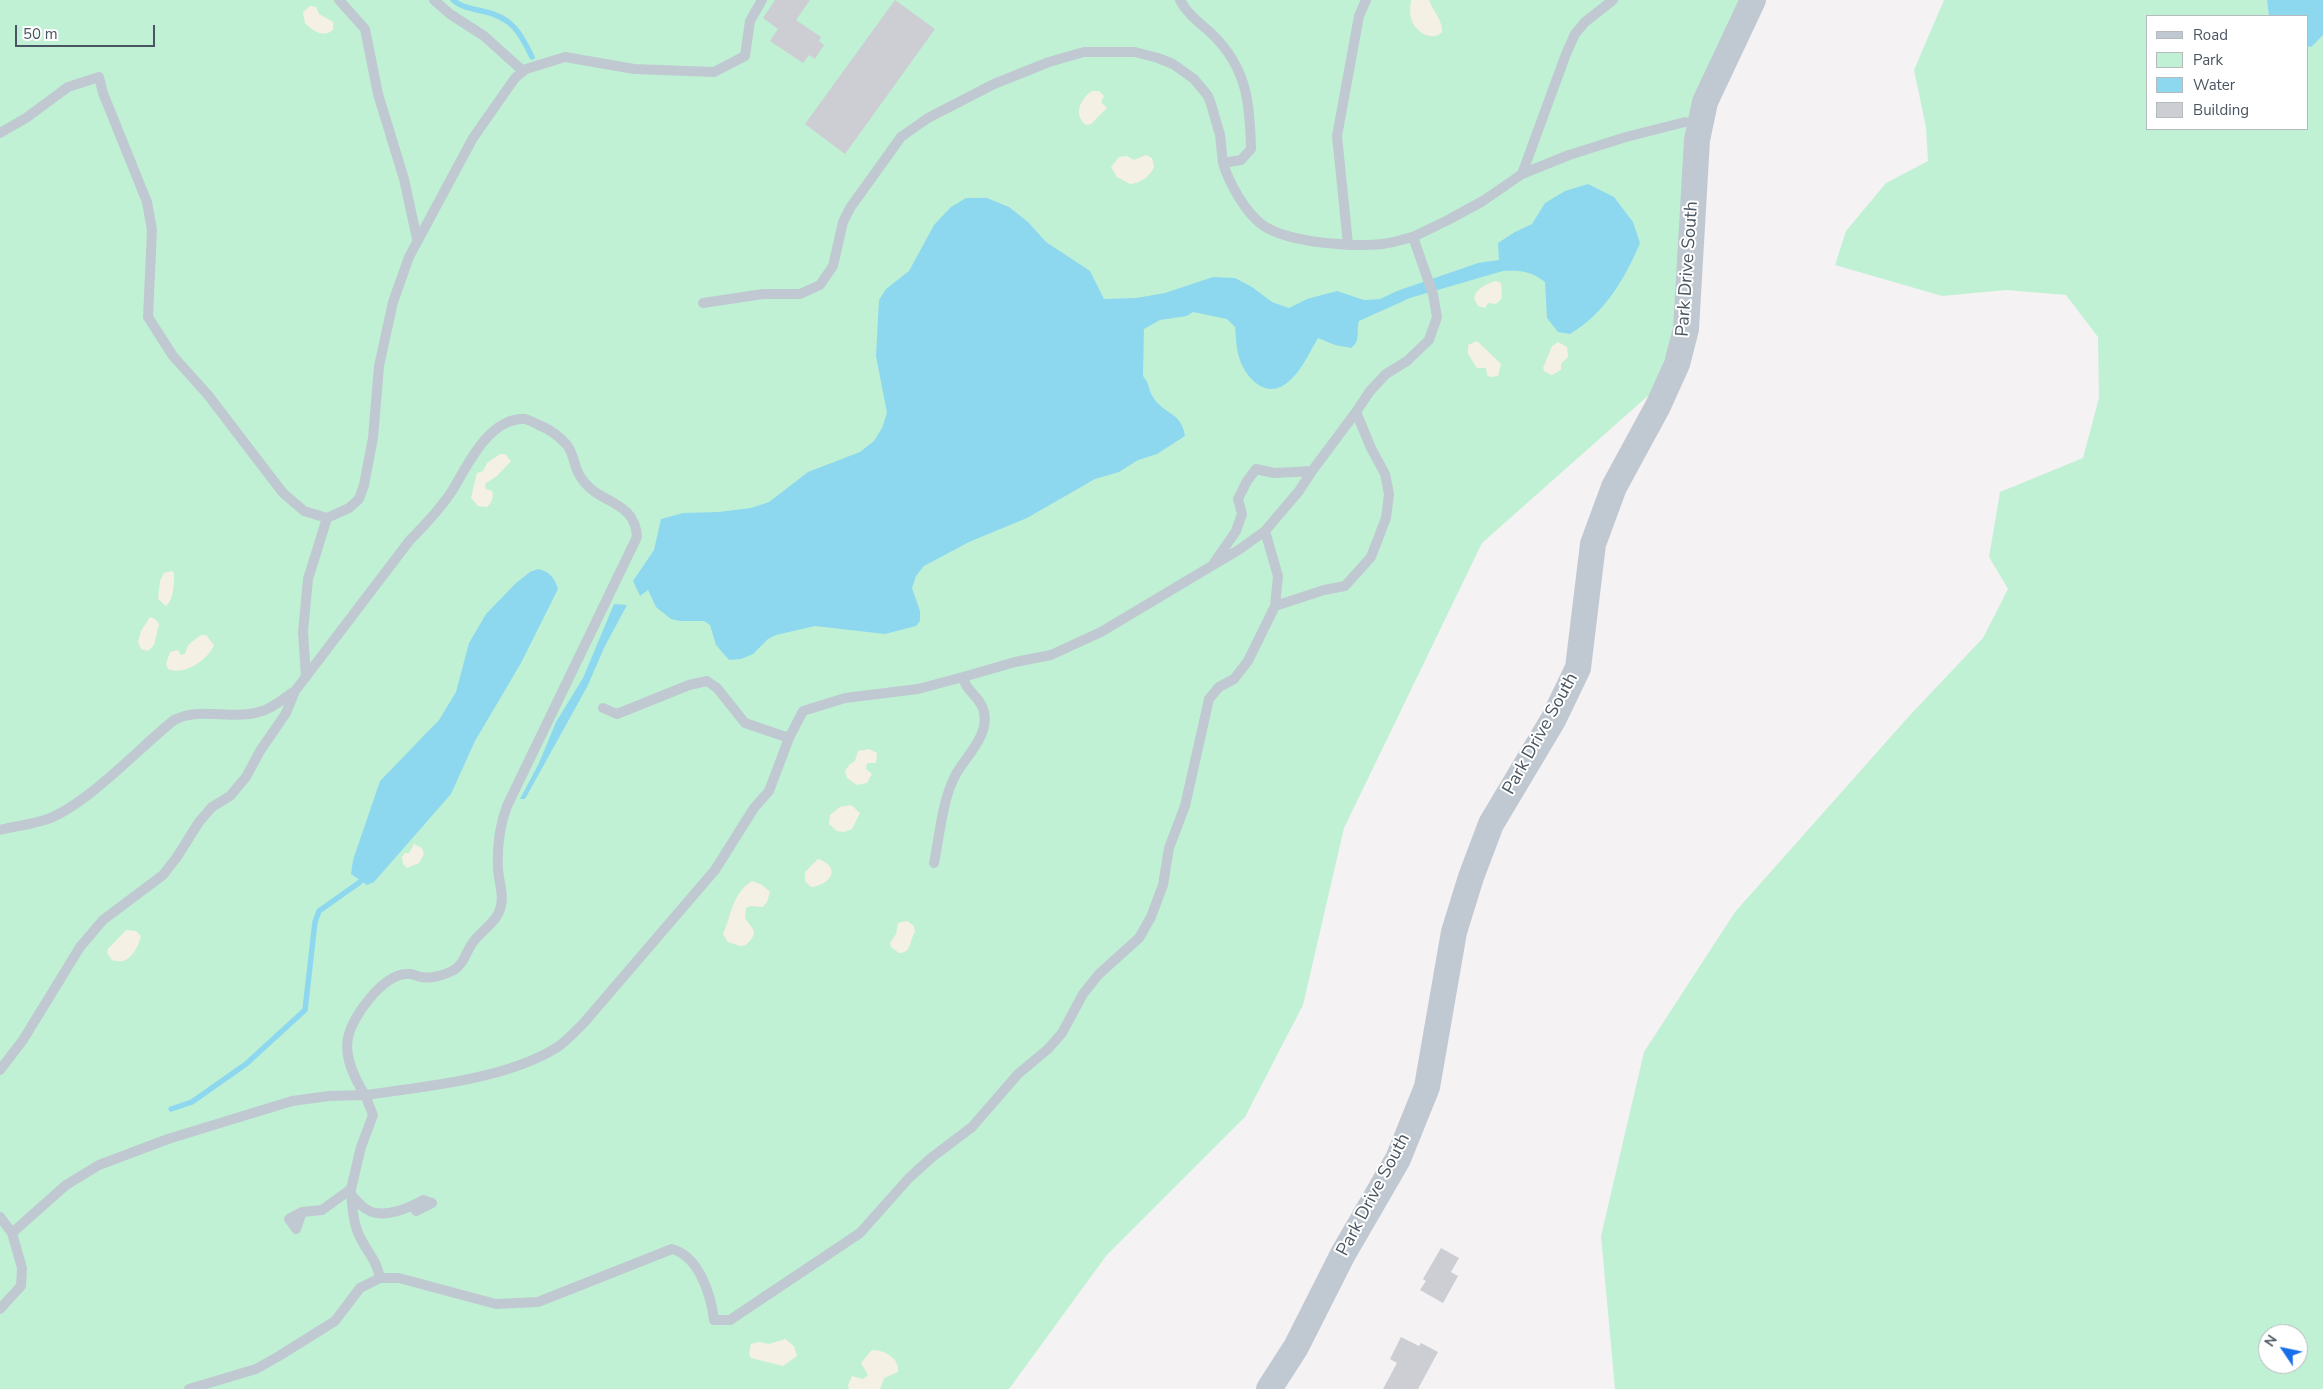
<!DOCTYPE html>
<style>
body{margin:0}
#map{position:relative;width:2323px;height:1389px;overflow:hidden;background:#f4f2f2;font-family:"Nunito Sans",sans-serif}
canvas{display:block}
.legend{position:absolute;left:2146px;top:15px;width:162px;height:115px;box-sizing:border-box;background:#fff;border:1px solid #b6bbbf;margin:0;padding:6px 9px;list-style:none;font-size:15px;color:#495560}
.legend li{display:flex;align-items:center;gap:10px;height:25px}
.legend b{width:25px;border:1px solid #b6bbbf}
.north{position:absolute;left:2258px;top:1324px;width:50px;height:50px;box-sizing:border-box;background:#fff;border:1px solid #b6bbbf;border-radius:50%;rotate:304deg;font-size:14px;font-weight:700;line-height:20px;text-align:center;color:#495560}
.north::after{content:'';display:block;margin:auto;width:18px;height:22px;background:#176fe9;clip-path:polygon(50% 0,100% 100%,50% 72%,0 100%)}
.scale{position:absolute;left:15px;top:25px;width:140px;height:22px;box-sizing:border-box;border:2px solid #495560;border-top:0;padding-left:6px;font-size:15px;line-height:18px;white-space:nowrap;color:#495560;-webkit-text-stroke:4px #fff;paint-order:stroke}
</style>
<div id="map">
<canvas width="2323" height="1389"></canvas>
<ul class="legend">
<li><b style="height:6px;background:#c0c9d1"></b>Road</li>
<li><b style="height:14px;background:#c1f1d5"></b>Park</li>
<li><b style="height:14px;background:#8ed8ef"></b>Water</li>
<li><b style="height:14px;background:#ccced4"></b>Building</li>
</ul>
<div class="north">N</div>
<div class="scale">50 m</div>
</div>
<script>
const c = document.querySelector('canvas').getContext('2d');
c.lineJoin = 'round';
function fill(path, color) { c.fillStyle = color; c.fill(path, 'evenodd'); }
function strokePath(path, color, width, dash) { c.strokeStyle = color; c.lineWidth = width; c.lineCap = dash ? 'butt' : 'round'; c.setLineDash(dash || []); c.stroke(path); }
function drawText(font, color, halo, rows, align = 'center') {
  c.font = font + ' "Nunito Sans",sans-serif'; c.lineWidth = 4; c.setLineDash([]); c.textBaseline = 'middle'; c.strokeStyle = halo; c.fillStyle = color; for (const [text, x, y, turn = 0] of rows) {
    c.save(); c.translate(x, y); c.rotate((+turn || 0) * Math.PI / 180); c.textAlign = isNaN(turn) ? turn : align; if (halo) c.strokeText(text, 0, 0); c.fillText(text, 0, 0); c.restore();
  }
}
fill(new Path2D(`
 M0,0H1746L1694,109L1680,324L1650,394L1482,543L1344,828L1303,1005L1245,1117L1106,1256L1009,1389H0Z
 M1944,0H2323V1389H1615L1601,1236L1644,1052L1735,912L1910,715L1983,638L2008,589L1989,557L2000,492L2083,458L2099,398L2098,337L2066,295L2006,290L1942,296L1835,265L1846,231L1886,183L1928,161L1926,127L1914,70ZM2147,16H2307V129H2147ZM2268,1334H2298V1364H2268Z`), '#c1f1d5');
fill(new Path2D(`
 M1411,0H1429C1433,11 1443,21 1442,32C1433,41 1420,34 1414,25C1409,18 1410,7 1411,0Z
 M310,6L316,7L319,14L333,22V30C323,38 313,31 305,23L303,12Z
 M1092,91H1099L1104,96L1101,102L1107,108L1091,124L1086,125C1073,115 1080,99 1092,91Z
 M1146,155L1152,158L1154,167C1150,177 1140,183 1130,184L1117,177L1111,167L1119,157L1127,156L1134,160Z
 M1495,281L1501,283L1502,298L1496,304L1488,303L1485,308L1478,306L1474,298C1476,288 1487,284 1495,281Z
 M1477,341L1501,364L1498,376L1491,377L1487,375L1486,368H1477L1468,354V345Z
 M1558,342L1567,347L1568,357L1561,364V370L1552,375L1545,372L1543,368L1552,346Z
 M500,454H505L511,461L497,476L485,484L486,489L492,491C494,498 492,502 487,507L478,506L471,498L477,473L483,471L487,463Z
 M172,571L174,573C174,583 174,599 166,606L158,599L160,581L164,573Z
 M150,617L155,619L159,624L154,645L148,651L141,649L138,642L141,631Z
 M201,635H206L214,645C208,660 184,676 168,669L166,664L170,652L178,650L181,655L185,654L188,645Z
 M869,749L877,753L876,763H867L866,769L872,774L867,783L857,785L847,778L845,771L849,765L855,761L858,751Z
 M851,805L860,813L852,829L844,832L837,831L829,824L830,815L840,807Z
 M414,844L422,848L424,854L419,863L407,868L403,864L402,857L405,853H409Z
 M818,859C842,867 831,885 811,887L805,881V872Z
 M752,881L762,885L770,892L767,902L763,907L750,906L746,908L745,918C753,931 760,931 746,945L740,946L728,942L723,934C732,914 732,894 752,881Z
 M907,921L914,926L915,932C909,941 912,953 899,953L891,947L890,943L896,934L898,923Z
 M126,930L136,931L141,936C137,950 129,966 112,960L107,953L108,949Z
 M785,1339L794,1346L797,1356L783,1366L751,1358L749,1354L751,1344L759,1342L769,1344Z
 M872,1350C884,1350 900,1358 898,1372L884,1378L880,1389H849L848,1385L852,1376L863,1379L868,1375L861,1363Z`), '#f5f0e4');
fill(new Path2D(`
 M2267,0H2323V35L2311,47L2307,46V16H2269Z
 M1588,184L1614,197L1633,222L1640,243C1625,279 1604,314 1570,334L1558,332L1547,318L1545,282C1531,271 1520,270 1503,271L1410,298L1359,321C1356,332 1361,341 1351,348L1335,345L1318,338C1309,353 1300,375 1284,385C1264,398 1244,376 1239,357C1236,348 1236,336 1235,327L1227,319L1193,312L1187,316L1160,320L1144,329L1143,376C1150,383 1148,390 1153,397C1163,414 1182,412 1185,436L1157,454L1138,460L1119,472L1095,479L1027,518L969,542L924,566L916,576L912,588L920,611V621L916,626L885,634L815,626L776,635L768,639L753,654L741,659L729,660L716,645L710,625L704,621H680L671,619L656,607L648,590L640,596L633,581L654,550L661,519L683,513L718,512L751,508L769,502L808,472L860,452L874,441L882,428L887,413L876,356L879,300L886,289L909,271L934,225L951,207L966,198H987L1009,207L1028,222L1046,242L1090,271L1104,299L1136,298L1165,293L1213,277L1235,278L1252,287L1272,302L1289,308L1307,299L1337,291L1364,300L1380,299L1397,291L1478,263L1499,260L1498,243L1515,232L1532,224L1545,203L1565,191Z
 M538,569C549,571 555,578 558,589L521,663L475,741L451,794L374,882L367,885L351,874L353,860L380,781L439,720L456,692L469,643L486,614L516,583L530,572Z
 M614,604L627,605L605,646L587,687L525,799H520L539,763L556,722L583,678Z`), '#8ed8ef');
strokePath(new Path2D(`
 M453,0C461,7 472,9 482,11C512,17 520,32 532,57
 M171,1109L192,1102L246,1064L305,1010L315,922L319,911L360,882`), '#8ed8ef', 5.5);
fill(new Path2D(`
 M775,0H810L796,20L821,37L819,41L824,45L815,59L809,55L803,63L770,41L778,29L763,18Z
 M895,0L935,29L845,154L805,124Z
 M1441,1248L1459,1258L1451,1272L1458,1276L1443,1303L1420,1290L1426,1281L1423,1279Z
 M1401,1337L1419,1346L1421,1343L1438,1352L1418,1389H1383L1397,1363L1390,1359Z`), '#ccced4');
strokePath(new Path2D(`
 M339,0L365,29L378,94L404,179L417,239
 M434,0L450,14L484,36L523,71
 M0,133L26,118L68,87L99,77L103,93L147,202L152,230L148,317L173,356L208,395L283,493L304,511L327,518
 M1522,174L1566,54L1575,34L1585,22L1613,0
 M1413,237L1448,220L1483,201L1522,174L1569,155L1626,137L1685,122
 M1348,244L1337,136L1359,16L1366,0
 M703,303L763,294H800L820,285L833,266L843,222L850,208L901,137L928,118L994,84L1049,62L1084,52H1135L1158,58L1173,64L1194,79L1208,96L1211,104L1220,135L1223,163
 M1265,531L1299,491L1312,471
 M1214,563L1236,531L1242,514L1238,499L1247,481L1256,469L1274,473L1312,471L1356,412
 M306,677L303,632L308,579L327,518L349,508L359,499L364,485L373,438L379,366L393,302L409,257L473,138L515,78L526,69L565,57L634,69L714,72L745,56L750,21L762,0
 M963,677L1015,662L1051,655L1101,632L1240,549L1265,531L1278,576L1275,606
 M789,738L803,711L845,698L918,689L963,677C965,691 981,697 984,712C989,736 967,755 956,774C942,800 940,834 934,863
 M0,830C16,826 33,824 48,819C89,803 139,748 174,720C201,706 233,721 262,711C273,708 284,698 295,691
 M0,1070L23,1040L80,947L103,920L163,875L177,857L199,822L212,807L230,796L246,777L260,751L286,713L295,691L410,540C425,525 440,509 452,491C467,466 489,417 525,419C529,420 535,423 539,425C549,429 560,437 567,445C574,454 574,467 580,476C597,505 635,499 637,537L507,806C499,827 497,847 498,869C499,884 506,899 498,914C492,926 478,933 471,945C465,955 464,963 454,970C445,975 431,979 421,977C417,976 411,973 406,974C383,975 352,1016 348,1038C344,1058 355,1079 365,1095L329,1096L292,1101L168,1139L99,1165L66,1185L12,1233L0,1217
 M351,1189L361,1147L373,1115L365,1095C424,1087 506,1079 556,1048C566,1042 574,1032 582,1025L715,870L754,808L769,791L789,738L745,723L717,688L707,681L689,685L617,714L603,708
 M352,1196C356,1200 361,1206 366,1209C382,1220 409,1208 423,1200L432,1203L416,1211
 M302,1212L296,1229L289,1219L302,1212L322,1210L351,1189C352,1206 353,1225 361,1239C369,1255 376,1259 380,1278
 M0,1309L21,1286L22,1268L12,1233
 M189,1389L256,1369L279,1356L335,1321L360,1288L380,1278H399L496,1304L538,1302L672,1249C699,1256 711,1295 714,1320H730L860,1233L909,1178L931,1158L972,1127L1018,1074L1048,1049L1062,1033L1083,994L1099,974L1139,938L1151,917L1163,885L1169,848L1185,806L1209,699L1219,687L1234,679L1248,661L1275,606L1324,590L1345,586L1371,557L1386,518L1389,494L1385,474L1371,448L1356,412L1370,391L1386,374L1407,361L1429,340L1437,317L1433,294L1413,237C1403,239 1393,243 1383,244C1352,247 1290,243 1264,226C1246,214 1229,183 1223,163L1241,160L1251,149C1250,103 1247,68 1212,34C1201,24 1187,14 1180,0`), '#c0c9d1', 10);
strokePath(new Path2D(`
 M1269,1389L1296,1347L1343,1254L1398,1159L1427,1087L1454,932L1471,877L1491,824L1553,720L1578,668L1593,544L1614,487L1658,406L1677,364L1686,329L1697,140L1705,102L1753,0`), '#c0c9d1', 26);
drawText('18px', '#495560', '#fff', [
 ["Park Drive South",1688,269,-86],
 ["Park Drive South",1541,734,-61],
 ["Park Drive South",1374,1195,-62]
]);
</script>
